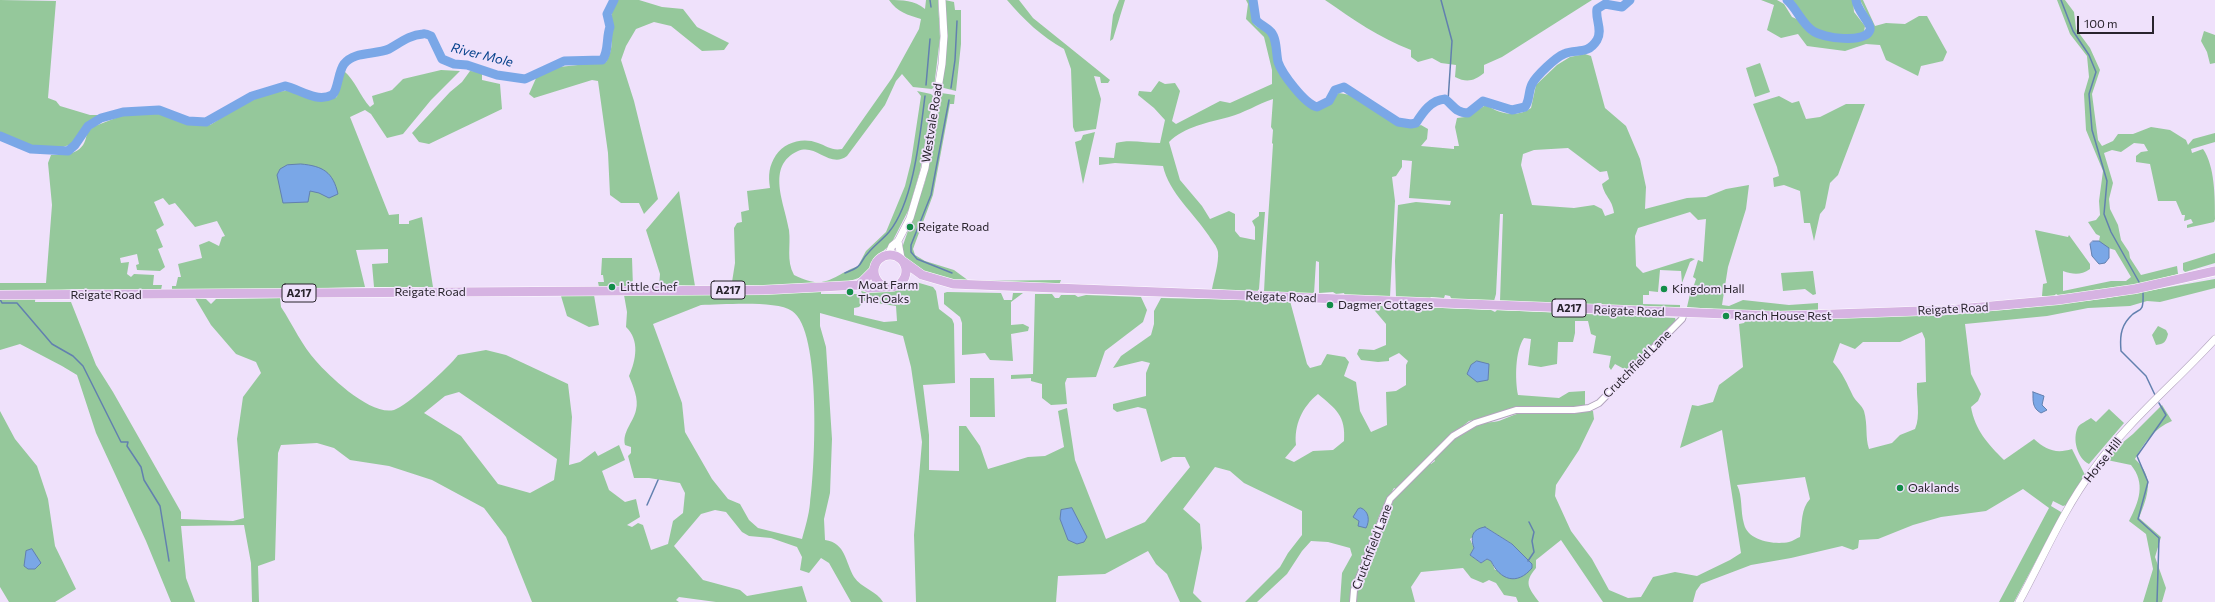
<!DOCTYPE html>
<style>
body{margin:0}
#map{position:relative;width:2215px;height:602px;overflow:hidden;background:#efe1fb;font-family:Commissioner,sans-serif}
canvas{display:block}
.scale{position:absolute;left:2077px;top:16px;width:77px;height:18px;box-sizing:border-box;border:2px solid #29242d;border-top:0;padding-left:5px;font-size:12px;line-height:14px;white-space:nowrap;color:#29242d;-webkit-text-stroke:3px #efe1fb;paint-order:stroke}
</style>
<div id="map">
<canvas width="2215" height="602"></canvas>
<div class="scale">100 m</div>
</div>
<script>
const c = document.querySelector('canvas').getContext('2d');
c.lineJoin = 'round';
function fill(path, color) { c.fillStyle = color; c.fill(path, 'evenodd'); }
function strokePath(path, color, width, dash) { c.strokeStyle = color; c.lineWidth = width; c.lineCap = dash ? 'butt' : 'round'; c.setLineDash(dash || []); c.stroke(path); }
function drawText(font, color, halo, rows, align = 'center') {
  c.font = font + ' Commissioner,sans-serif'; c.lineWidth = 3.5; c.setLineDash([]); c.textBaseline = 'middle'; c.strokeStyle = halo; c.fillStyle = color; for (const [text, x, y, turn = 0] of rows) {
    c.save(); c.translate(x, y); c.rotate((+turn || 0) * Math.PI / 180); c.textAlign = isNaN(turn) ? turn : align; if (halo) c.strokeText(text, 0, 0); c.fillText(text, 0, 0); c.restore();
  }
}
fill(new Path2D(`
 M0,0L56,1L48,98L56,101L60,106L90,115H99L86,124L72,144L63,147L27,146L0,132Z
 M616,0H639L662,7L683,9L697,27L729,43L724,50L702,51L671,26L654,22L636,29L626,46L621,60L634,101L658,199L644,214L639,203H621L610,195L608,153L598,81L592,80L534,98L529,94L537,76L559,67L606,62C619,42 605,18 616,0Z
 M889,0C903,0 914,0 925,9L926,0H938L940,38L934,87L932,89L913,87L902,74L896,81L885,105L847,156C830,169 816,143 798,151C765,166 785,204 789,230C791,246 786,260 794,275C826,291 830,277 858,266L866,251L886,232L905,186L911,162L921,96L917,91L931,94L933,96L920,171L909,209L891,244L873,260L869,273C841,291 768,286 734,285L732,282L735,263L734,228L737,223L742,222L741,212L749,210L747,191L770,188C768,175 769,166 776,155C785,142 803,137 818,143C827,146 832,151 842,149L892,78L919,29L921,19C908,15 897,12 889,0Z
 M945,0L954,2L955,10H961V44L956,91L940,87Z
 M1007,0H1019L1033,18L1110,80L1108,83H1101L1100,77L1094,76L1101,99L1096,129L1075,132L1073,127L1071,69L1064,49C1041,36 1024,20 1007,0Z
 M1119,0H1125L1113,39L1110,41L1113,15Z
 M1246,0H1250C1254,7 1249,17 1254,24C1258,29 1266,30 1269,35C1274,43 1273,54 1276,62C1281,74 1287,81 1295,89C1299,93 1300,98 1304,102C1317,116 1329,105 1338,93C1343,94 1349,94 1353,96C1376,104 1394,135 1421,125L1428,129L1427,139L1421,146L1454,149V146H1459L1455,127L1457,118L1465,117L1486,105C1500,114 1517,118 1531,108L1536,85L1557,65L1570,57L1585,54L1591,56L1605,108L1626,126L1640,159L1646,187L1645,209L1687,198L1706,197L1726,189L1749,185L1746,209L1728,267L1722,305L1729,306L1743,300L1789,305L1818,303V311L1767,313L1687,307L1690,294L1689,288V286L1693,288L1696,279L1693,277L1698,260L1703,262L1706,219L1698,220L1690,212L1638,228L1635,236L1636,266L1643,273L1691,258L1695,259L1690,262L1682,283L1681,271L1660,270L1658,292L1649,291V295H1643V304L1680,305V308L1603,305L1601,303H1597L1595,306L1500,301L1503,214H1500L1496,294L1494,301L1452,300L1450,296L1445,295L1444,298L1431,297L1429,299L1396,298L1395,261L1398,205L1416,202L1450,205L1451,201L1409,198L1412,161L1402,160V167L1396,176L1392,177L1395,201L1390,297L1345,296L1344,293L1336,294L1333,292L1319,293V262L1316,261L1314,294L1264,292C1266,242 1270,194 1273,144L1272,143L1273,130L1271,127L1273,99C1258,104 1244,113 1229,117C1209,122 1184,127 1169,142L1180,180L1202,206L1210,219L1229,211L1235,214V231L1240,237L1255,240V227L1252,221L1259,216V212H1265L1259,289L1257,292L1212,289C1214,278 1219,263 1218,252C1217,246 1212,241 1209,236C1194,213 1169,193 1163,166L1115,163L1099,165V157L1114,158L1116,143C1129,139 1146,143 1160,143L1165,120L1154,108L1138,95L1139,91L1151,92L1159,81L1165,84L1175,83L1180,91L1172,121L1176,124L1220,101L1230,103L1272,84V70L1264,37L1246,19L1248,4ZM1568,148L1600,172L1607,171L1609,179L1602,184C1605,198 1612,198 1614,213L1605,216L1602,209L1594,205L1574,208L1532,205L1521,165L1523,154L1534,150Z
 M1325,0H1592L1502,57L1484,65V73C1474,81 1467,83 1455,77L1456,65L1441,63L1432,58L1418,62L1411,57V50C1378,37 1354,20 1325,0Z
 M1761,0H1777L1784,4L1792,17L1799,20L1810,34L1858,41L1869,37L1874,28L1860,0H1863L1875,26L1886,23L1905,24L1919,16H1927L1947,52L1943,61L1921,66L1918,76L1886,60L1880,45L1866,44L1845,51L1807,46L1798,34L1781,38L1767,30L1774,5Z
 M1790,0H1853L1854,12L1865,26L1864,32C1852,39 1827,36 1815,29C1805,23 1797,8 1790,0Z
 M2057,0H2065L2074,12L2076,29L2090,48L2100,70L2092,94L2098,140L2102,146L2113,141L2118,134H2133L2151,127L2170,130L2186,140L2188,145L2193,139L2215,133V142L2191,149L2192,153L2203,149C2215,166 2215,198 2215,219L2214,222L2187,228V225L2193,223L2191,219L2184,221L2185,215H2182L2176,201H2158L2150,164L2136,162V156L2141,152L2148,151L2144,144L2134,143L2121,152L2112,150L2104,153L2113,183L2109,199L2110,209L2118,225L2121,240L2129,252L2130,258L2141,275L2177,266L2178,274L2132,286L2062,297L2056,294L2053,297L2042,296L2043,284L2047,283L2035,230L2068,237L2069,235L2090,264V269C2081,275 2074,275 2063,271V291L2111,281H2126L2131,277L2115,250L2105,247L2099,241L2100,236L2096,234L2088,222L2096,220L2100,215L2099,201L2103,171L2086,130L2084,94L2089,77L2087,56L2070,34Z
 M2204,31L2215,35V63L2210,64L2207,52L2201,41Z
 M1760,63L1770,92L1755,97L1746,68Z
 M441,70L460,71L431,100L403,134L387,138L371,114L365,110L350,117L389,215L399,214V224H409V221L422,217L433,287H374L372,264L388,263V249L356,250L365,287L291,289L288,286H283L280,289L172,290V286H176L178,277H181L178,264L202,258L199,245L209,241L219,246L222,237L225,236L217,221L195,227L175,203L169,205L163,198L154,202L164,225L156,230L163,247L158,249L165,267L160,271L137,270L136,265L139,264L137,254L120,258L121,263L129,262L127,274L131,277L134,274L154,275L153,285H162L161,290L94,291L86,289L36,291L35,302H71L96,365L113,392L181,512V519L233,521L244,518L237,439L243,397L261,373L256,362L236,354L211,325L195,298L206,299L211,304L216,299L280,298L281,307C293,325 302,346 316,361C330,377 371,416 394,410C407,406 449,367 458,355L486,350L506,355L568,384L572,417L569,465L580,462L595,451L598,456L619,445L625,460L602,471L609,490L625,502L636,499L640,517L627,525L632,527L638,523L643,525L651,550L668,544L673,521L683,513L685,493L680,483L649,478H634L628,456L631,453V447L625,445C622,432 633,423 636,410C639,399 633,386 629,376C636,360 640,340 626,327L627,312L624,295L821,292V294H862L861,290L895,289L910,283L916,282L933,287L936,291L939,309L952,319L954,324L955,383L923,385L929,435V470L959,471V426H966L980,446L988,469L1028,457L1045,456L1064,447L1058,411L1067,408L1075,460L1106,539L1145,522L1190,467L1185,457H1173L1161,462L1146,409L1138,407L1117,412L1113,409V404L1146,396V373L1150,363L1142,361L1113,368L1121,356L1151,335L1154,324V311L1161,298L1290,301L1307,364L1310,368L1321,365L1327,354L1345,357L1349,362L1344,376L1356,382L1360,411L1371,432L1387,425L1386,392L1396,391L1406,385V365L1408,361L1399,353L1389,358V361L1378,362L1361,360L1357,354L1359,349L1374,350L1386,345V324L1370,305L1491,310L1495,312L1497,310L1675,318L1676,321L1642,357L1626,370L1615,364L1611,370L1609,367L1611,356L1593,353L1596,336L1591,334L1588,321H1575V333L1573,342H1558L1557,364L1541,367L1528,365L1531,339L1524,338C1515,351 1515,379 1518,395L1559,398L1569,392L1585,391V406L1510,409L1494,416L1469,421L1448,438L1396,489L1394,488L1379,516L1352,602H1340L1342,573L1352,555L1350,548L1328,542L1311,541L1302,551L1287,574L1257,602H1245L1280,567L1288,553L1302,535V511L1244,483L1230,471L1215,467L1183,509L1200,524L1202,548L1193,593L1202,602H1180L1167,574L1156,564L1148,551L1105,574L1058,576L1056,602H916L914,535L922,442L911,367L903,336L820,313V326L826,347L832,439L830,493L824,519L825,540C846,543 845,562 854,577C861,588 877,591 883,602H851L829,563L821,558L809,573L800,570L802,557L797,547L771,538L749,536L742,532L726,512L715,510L701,514L674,546L703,580L740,590L747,596L802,586L807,602H716L679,597L676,600L679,602H532L506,537L484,508L432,480L389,466L350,460L334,448L317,443L281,445L278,453L275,560L258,566L259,602H252L251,563L244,525L181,526L186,578L195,602H171L146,541L96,433L77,375L62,366L20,344L0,350V283H46L52,205L48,163L51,155C69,155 85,154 87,132L95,126L121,116L155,113L185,122L210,125C231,112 264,89 289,91C295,92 299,95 304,97C314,102 327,100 337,97L339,80L344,71C355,80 360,96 370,107L374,104L372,96L392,90L403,79ZM864,301L896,306L897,321L884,322L854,315V308L859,307ZM701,305C721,305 776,300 792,311C822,330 815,469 810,503C809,515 805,528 802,539L758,528L749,520L740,504L728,499L712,479L685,432L682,403L653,324ZM459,392L557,459L554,480L530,493L498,484L461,436L424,413L445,396ZM1318,394C1336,409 1346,416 1344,441L1333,450L1313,451L1294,462L1285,458L1296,445C1294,425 1302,407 1318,394Z
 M470,71L482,72V80L500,84L502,109L429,144L419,142L412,133L450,92L462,82Z
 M941,93L955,95L954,104H950L933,195L913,249L915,255L925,261L954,270L969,281L1061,280L1059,285L964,283L922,271L905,258L902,248L925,182Z
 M1779,96L1792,103L1799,101L1806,119L1820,117L1846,104H1865L1838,175L1830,183L1825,208L1820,214L1814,241L1810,223H1804L1800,191L1784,185L1774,187L1773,178L1779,176L1777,167L1753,104Z
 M1095,132L1083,184L1075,142L1081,140L1083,135Z
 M679,191L695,286L670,285L669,286H659L660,274L646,230Z
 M2215,253V263L2185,272L2183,270V263Z
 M602,258H632L633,287H599L598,282H604L603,275H601Z
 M1813,271L1816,294L1813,295L1805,289L1783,291L1781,273Z
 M2215,279V288L2160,302L2147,301L2130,306L2088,308L2047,316L1965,324L1971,374L1981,394L1978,401L1971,407C1975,430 1988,444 2004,460L2034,439C2046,450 2056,454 2072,449L2085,475L2066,505L2063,506L2053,501L2051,506L2061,512V514L2014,602H1999L2049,508L2023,489L1986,511L1941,517L1913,525L1878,539L1859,540L1858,548L1853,550L1842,546L1791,558L1751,565L1701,584L1696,591L1693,602H1603L1561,540L1536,560V568C1523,583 1529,588 1539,602H1518L1516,597L1504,595L1496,583L1489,580L1483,583L1471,578L1463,568L1421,572L1411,587L1415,602H1355C1356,584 1366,563 1375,548H1378L1379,544L1377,543L1383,521L1388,518L1386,515L1395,497L1429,464H1431L1435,461L1434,459C1445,446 1458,431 1475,425C1482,422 1492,423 1499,421C1507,418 1512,415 1520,413L1593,411L1594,419L1579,450L1556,485L1555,496L1571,531L1592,559L1609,590L1628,598L1641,597L1653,577L1675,572L1697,576L1730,560L1741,553L1722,430L1680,448L1692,405L1698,406L1713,402L1719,385L1743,367L1739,324L1744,323L1747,319L1787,320L2004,310L2102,299ZM1922,332L1925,339L1926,382L1917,383C1916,398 1921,416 1915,429L1900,435L1892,443L1869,449C1865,437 1868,425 1864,411C1862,405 1856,402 1853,396C1847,384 1843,373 1833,362L1840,343L1855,349L1863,342H1900ZM1805,477L1810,499C1801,508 1802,524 1800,537C1797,538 1793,541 1789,542C1774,545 1748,541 1744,524C1740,511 1743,497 1737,485ZM1485,527L1512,544L1532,564L1495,570L1491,561L1487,559L1481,563L1470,555L1474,548L1470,539Z
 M947,292L1001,293L1004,300H1012L1013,293H1023L1011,302V325L1023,324L1029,327L1028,331L1011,334L1013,361L990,360L985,353L962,355V323L960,317L944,304V293Z
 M1035,294H1052L1055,298H1059L1061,295H1075L1078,297L1086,295L1141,297L1147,310L1143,322L1105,351L1096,377L1067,378L1065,383L1067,404L1051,405L1042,398V384L1031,381V378L1011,379V375L1033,374Z
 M594,295L599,325L589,327L567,316L561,296Z
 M2158,326L2166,330L2168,334C2166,342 2164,344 2156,345L2152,335Z
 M970,378H994L995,417H970Z
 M2162,405L2172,421C2154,428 2144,443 2135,459C2155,478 2148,495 2139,518L2161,537L2155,557L2166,588L2162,602H2143L2153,569L2146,534L2129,521C2139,502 2146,483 2131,465L2107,460L2116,448L2133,434Z
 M2109,409L2124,423L2089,464C2077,458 2072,439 2078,427C2081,423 2087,421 2091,418L2096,422Z
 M0,411L15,439L37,466L48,499L55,546L76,589L55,602H9L0,587Z`), '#95c89b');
const water = new Path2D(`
 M301,164C323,166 333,172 338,194L329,198L319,193L310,191L308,202L283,203L277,175L280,169L287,165Z
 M2093,241H2099L2109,248V258L2105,263L2099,264L2092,256L2090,244Z
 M1477,361L1489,364L1488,380L1477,382L1467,374L1471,365Z
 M2033,392L2044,396L2042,405L2047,410L2041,413C2032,408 2033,401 2033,392Z
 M1072,508L1087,537L1084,542L1077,544L1068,540L1060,519L1061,510Z
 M1361,508C1369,511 1370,521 1366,528L1358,526L1359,521L1353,517L1358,509Z
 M1485,527L1512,544L1532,564V568C1517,586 1500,580 1491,561L1487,559L1481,563L1470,555L1474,548C1470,537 1472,529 1485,527Z
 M32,549L41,563L35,569H28L24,566L26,551Z`);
fill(water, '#7aa7e7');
strokePath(water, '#6280af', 1);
strokePath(new Path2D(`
 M930,0L931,7
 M1441,0L1452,41L1448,101
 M2061,0L2073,31L2089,55L2096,72L2089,94L2092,130L2107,181L2104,214L2111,232L2139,282
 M926,85L930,39
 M951,88L955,60L957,21
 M949,100L931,195L911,245V252L917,259L952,273
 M845,273C866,265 857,264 869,252C875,245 883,239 889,232C914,201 920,135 925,96
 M2143,293C2144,317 2138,306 2129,318C2120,328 2120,339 2121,351L2146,376L2155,395
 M0,299L2,303H17L52,344L73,356L83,366L121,442H128L127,446L141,467L144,480L160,506L169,561
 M647,505L658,480
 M1528,561L1534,552L1532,541L1534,532L1529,522
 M2157,602L2159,538L2138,519L2148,482L2137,456L2166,415L2159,403`), '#6280af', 1.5);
strokePath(new Path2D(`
 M1253,0L1256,20C1260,25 1267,27 1271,32C1277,39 1276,53 1278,62C1282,74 1305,104 1317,107L1329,101L1335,90L1344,87L1398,122L1411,124L1416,123C1423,112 1431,100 1445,99C1454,106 1456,113 1468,113L1483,101L1512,110L1525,107C1530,100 1528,92 1532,84C1536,76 1556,57 1564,54C1576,48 1587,56 1597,40C1603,30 1595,19 1597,9L1605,4L1622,7L1630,0
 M1787,0C1797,9 1802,24 1813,31C1823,38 1865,44 1870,30C1872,24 1857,11 1856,0
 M0,136L31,149L68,151L75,145L88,126L101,118L123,112L159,110L188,121L206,122L252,96L285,86C299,89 316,103 332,95C338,91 338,72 344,64C354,51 375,55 389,49C400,43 409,35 423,34C425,33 429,35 431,36L442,59L454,64L467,65L497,75L525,79L564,61L602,60C609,53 606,37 610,27L607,14L614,0`), '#7aa7e7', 9);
const minor = new Path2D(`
 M1353,602L1354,590L1361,573L1390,499L1453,436L1475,423L1516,410H1574L1589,408L1599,403L1682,319L1684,313`);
const tertiary = new Path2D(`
 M898,241L901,258
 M888,255L892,246L898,241L910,218L925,168L942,64L944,36L942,0
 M2019,602C2043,558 2063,510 2093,470C2127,422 2176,382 2215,339`);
const primary = new Path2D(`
 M874 271a16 16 0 1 1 32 0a16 16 0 1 1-32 0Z
 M904,262L922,275L953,284L1081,289L1778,316L1948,310L2058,300L2135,289L2215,271
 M859,285L874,270
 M0,295L764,290L859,285L869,288L886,287`);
strokePath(minor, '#b2a4bd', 8);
strokePath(tertiary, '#b2a4bd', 8);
strokePath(primary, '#fff', 10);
strokePath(minor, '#fff', 6);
strokePath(tertiary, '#fff', 7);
strokePath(primary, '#d6b3e2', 9);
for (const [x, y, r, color] of [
 [910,227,4,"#128d48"],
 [612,287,4,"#128d48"],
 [1664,289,4,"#128d48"],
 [850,292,4,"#128d48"],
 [1330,305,4,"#128d48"],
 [1726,316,4,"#128d48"],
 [1900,488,4,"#128d48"]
]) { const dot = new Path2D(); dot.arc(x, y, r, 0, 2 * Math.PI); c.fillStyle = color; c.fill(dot); strokePath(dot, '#efe1fb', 1.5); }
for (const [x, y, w] of [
 [728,290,34],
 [299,293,34],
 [1569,308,34]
]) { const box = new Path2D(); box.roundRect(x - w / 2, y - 9, w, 18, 3); c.fillStyle = '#efe1fb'; c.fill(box); strokePath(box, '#29242d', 1); }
drawText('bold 11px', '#29242d', null, [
 ["A217",728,290],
 ["A217",299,293],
 ["A217",1569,308]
]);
drawText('12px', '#29242d', '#efe1fb', [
 ["Westvale Road",932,123,-81],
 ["Reigate Road",430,292],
 ["Reigate Road",106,295],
 ["Reigate Road",1281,297,2],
 ["Reigate Road",1953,309,-3],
 ["Reigate Road",1629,311,2],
 ["Crutchfield Lane",1637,364,-45],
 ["Horse Hill",2103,460,-52],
 ["Crutchfield Lane",1372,547,-69]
]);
drawText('12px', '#29242d', '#efe1fb', [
 ["Reigate Road",918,227],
 ["Moat Farm",858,285],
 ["The Oaks",858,299],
 ["Little Chef",620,287],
 ["Kingdom Hall",1672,289],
 ["Dagmer Cottages",1338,305],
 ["Ranch House Rest",1734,316],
 ["Oaklands",1908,488]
], 'left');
drawText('italic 13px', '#04418b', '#efe1fb', [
 ["River Mole",482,55,14]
]);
</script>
